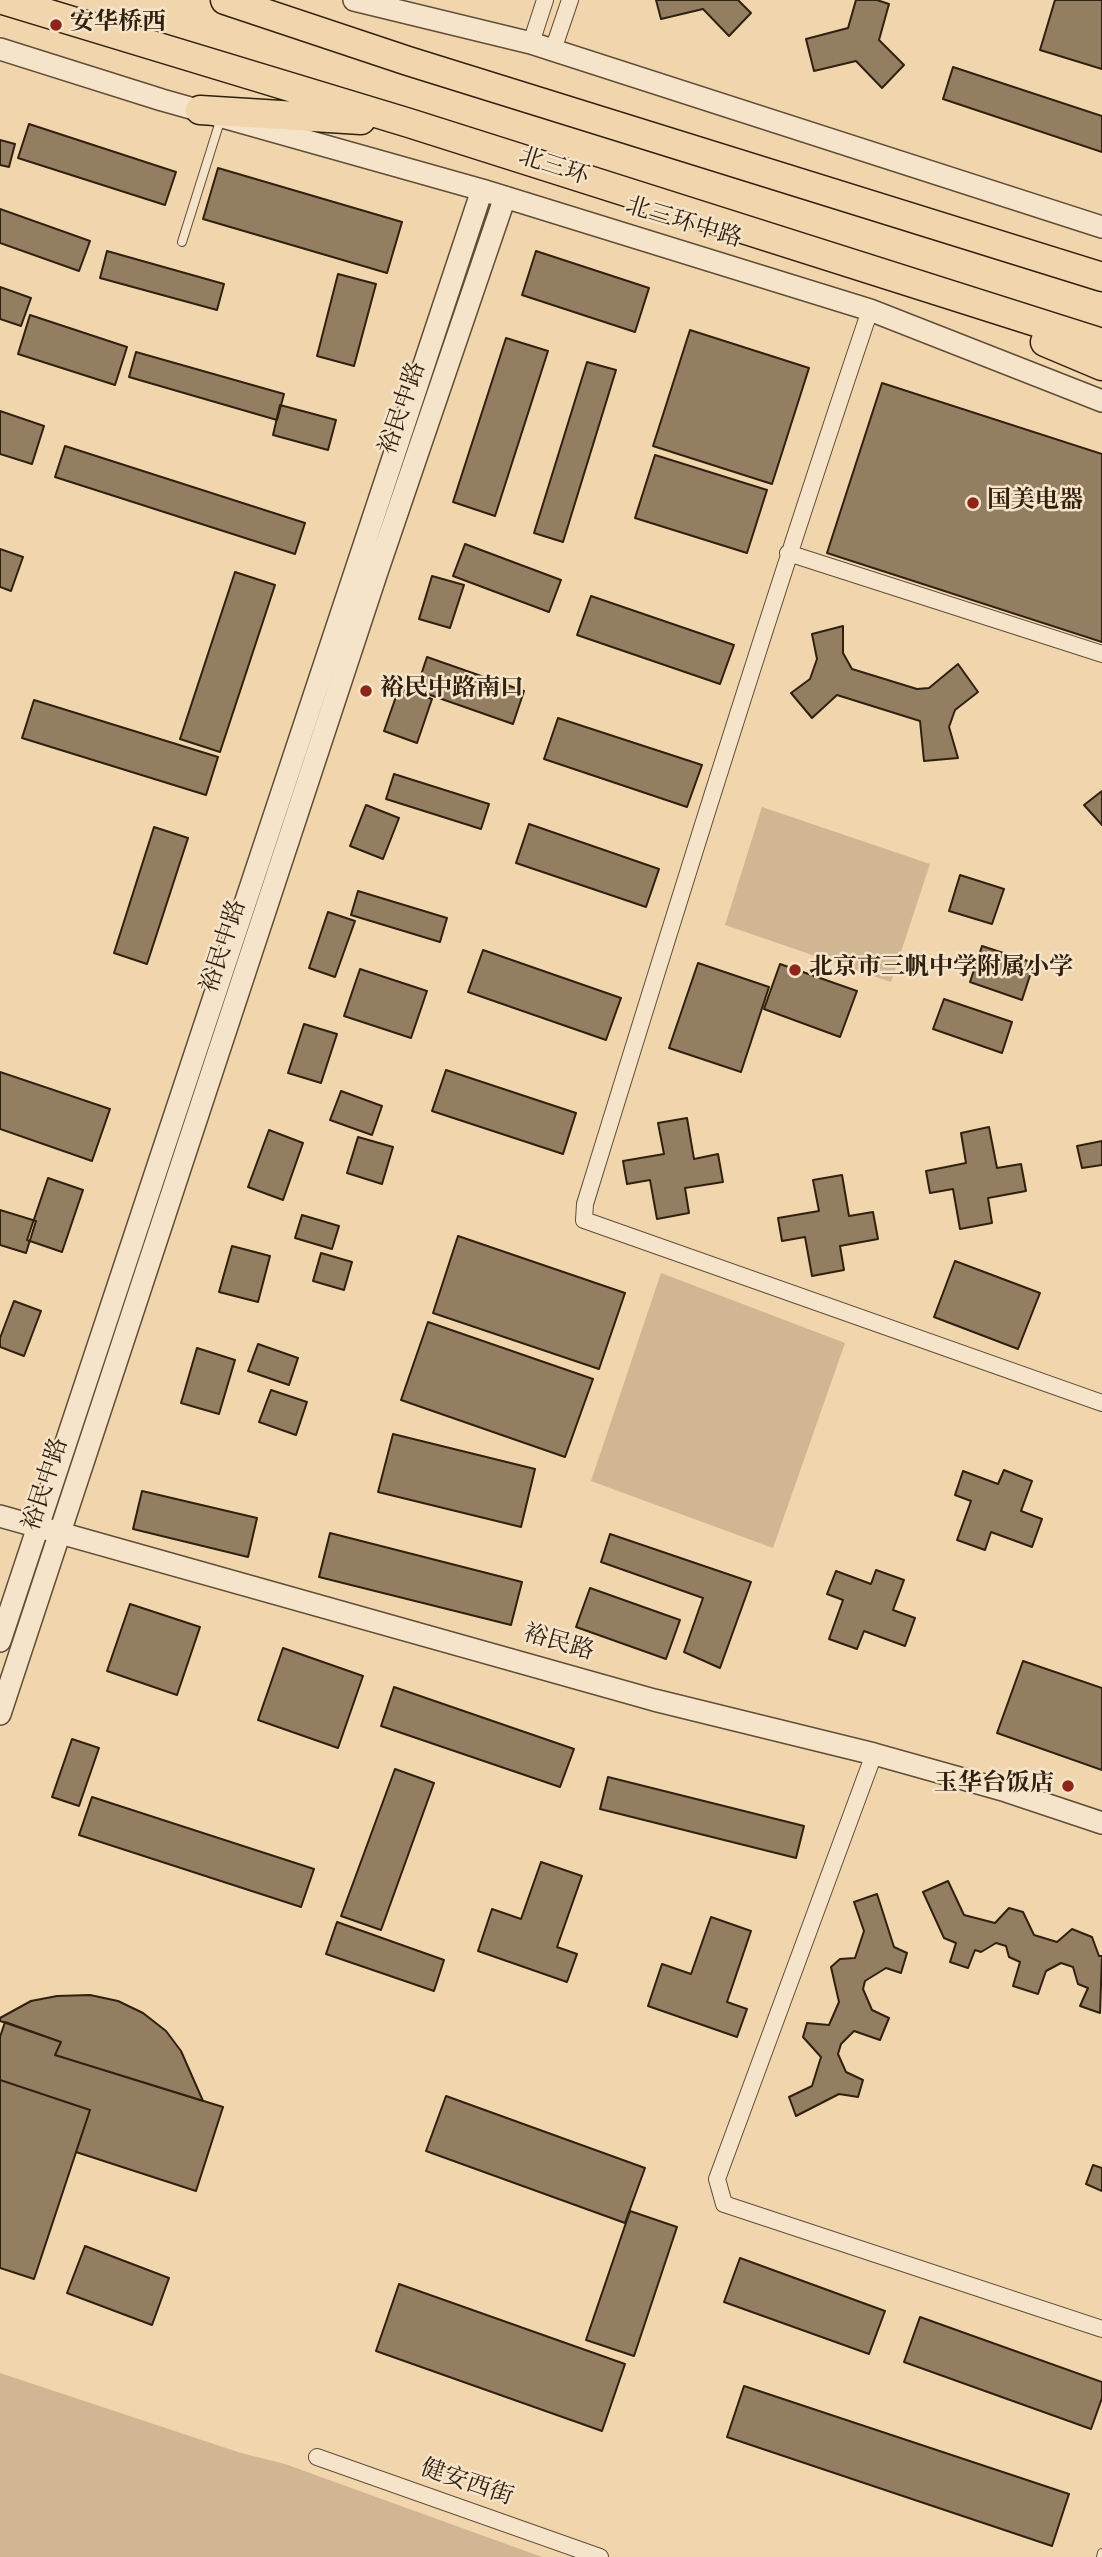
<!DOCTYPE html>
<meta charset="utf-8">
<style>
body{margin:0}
canvas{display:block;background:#f1d5ad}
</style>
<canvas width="1102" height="2557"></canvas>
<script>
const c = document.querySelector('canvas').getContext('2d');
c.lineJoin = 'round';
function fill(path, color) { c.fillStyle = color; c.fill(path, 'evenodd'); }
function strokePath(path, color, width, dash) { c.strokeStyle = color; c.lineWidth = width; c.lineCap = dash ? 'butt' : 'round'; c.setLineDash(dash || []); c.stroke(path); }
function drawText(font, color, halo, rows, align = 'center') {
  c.font = font + ' "Sorts Mill Goudy","Noto Serif SC",serif'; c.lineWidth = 5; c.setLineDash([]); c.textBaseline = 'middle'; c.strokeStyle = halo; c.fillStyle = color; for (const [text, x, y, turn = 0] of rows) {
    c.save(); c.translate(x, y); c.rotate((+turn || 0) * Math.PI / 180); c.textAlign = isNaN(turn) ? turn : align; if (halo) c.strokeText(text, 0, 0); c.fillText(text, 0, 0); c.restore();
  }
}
fill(new Path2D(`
 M762,807L930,864L891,982L725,925Z
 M661,1273L845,1343L773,1548L591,1481Z
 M0,2373L241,2453L285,2464L542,2557H0Z`), '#d0b692');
const building = new Path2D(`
 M656,0H738L751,13L729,36L703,9L661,19Z
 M856,0H877L889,4L879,40L904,65L882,88L856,61L814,71L806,39L848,28Z
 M1055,0H1102V69L1040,50Z
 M953,67L1102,116V152L943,99Z
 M29,124L176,172L165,205L18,158Z
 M0,140L15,144L9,167L0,165Z
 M218,168L402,222L387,273L203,219Z
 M0,209L90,241L79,271L0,243Z
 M107,251L224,284L217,310L100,278Z
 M536,251L649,288L635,332L522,295Z
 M338,274L376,284L354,366L317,356Z
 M0,287L31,298L21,326L0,319Z
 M30,315L127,347L115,385L18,354Z
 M690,330L809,368L772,484L653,446Z
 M506,338L548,351L495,516L453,502Z
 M136,352L284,394L277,420L129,377Z
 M587,362L616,370L563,542L534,533Z
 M882,383L1102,454V642L827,553Z
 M280,405L336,420L328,450L273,435Z
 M0,411L44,426L32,464L0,454Z
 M65,446L305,523L295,554L55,477Z
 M655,455L767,490L747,553L635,518Z
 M465,544L561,580L549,612L453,576Z
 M0,549L23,557L11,591L0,587Z
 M235,572L275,585L220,752L180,739Z
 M432,576L464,585L450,628L419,619Z
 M591,596L734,645L720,684L577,635Z
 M843,626V653L852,669L917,689L929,688L958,664L978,692L955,710L949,727L958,758L924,761L920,721L837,695L812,718L791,693L810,679L817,659L812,634Z
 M427,657L524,691L513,724L416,690Z
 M399,688L432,699L417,743L384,731Z
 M34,700L218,757L206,795L22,738Z
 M558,718L702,765L687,807L544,759Z
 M394,774L489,804L481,829L386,799Z
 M1102,791V825L1084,805Z
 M366,805L399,818L383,859L350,846Z
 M529,824L659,869L646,907L516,863Z
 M154,827L188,838L147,964L114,953Z
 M960,875L1004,889L992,924L949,911Z
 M358,891L447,918L440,942L351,915Z
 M328,912L355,921L335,977L309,968Z
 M982,946L1034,963L1022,1000L970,982Z
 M483,950L621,998L606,1040L468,992Z
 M698,963L769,987L741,1072L669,1048Z
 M780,964L857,991L840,1037L764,1009Z
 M360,969L427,991L411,1038L344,1016Z
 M944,999L1012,1022L1002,1053L933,1029Z
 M304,1024L337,1034L321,1083L288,1073Z
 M446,1070L576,1113L563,1154L432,1111Z
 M0,1072L110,1109L92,1161L0,1129Z
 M341,1091L382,1106L372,1135L330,1120Z
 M687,1118L694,1159L718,1154L723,1182L685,1188L689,1213L657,1219L650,1180L627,1184L623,1161L664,1154L658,1123Z
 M989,1127L997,1168L1021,1164L1026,1191L988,1198L992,1223L960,1229L953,1189L930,1193L926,1171L966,1163L961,1133Z
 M269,1130L303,1143L283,1200L248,1187Z
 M358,1137L393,1147L382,1184L347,1173Z
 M1102,1141V1165L1082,1168L1077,1146Z
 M842,1175L849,1216L873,1212L878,1239L840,1246L844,1270L812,1276L805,1237L782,1241L778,1218L819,1211L813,1180Z
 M48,1178L83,1190L62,1252L27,1240Z
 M0,1210L36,1221L26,1253L0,1245Z
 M302,1215L339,1226L332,1249L295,1238Z
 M458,1236L625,1293L599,1369L433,1313Z
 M232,1246L270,1256L258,1302L219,1292Z
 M321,1253L352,1262L344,1290L313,1281Z
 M955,1261L1040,1293L1018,1349L934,1317Z
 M14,1301L41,1311L24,1356L0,1347V1338Z
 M428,1322L593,1379L565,1457L401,1400Z
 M258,1344L298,1358L289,1385L248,1371Z
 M197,1348L235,1360L219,1414L181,1403Z
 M271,1390L307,1402L296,1435L259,1422Z
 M393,1434L535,1469L521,1527L378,1492Z
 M1004,1470L1032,1481L1021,1511L1042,1519L1032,1547L991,1532L985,1550L957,1540L971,1501L955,1495L963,1471L998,1484Z
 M142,1491L257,1518L248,1557L133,1529Z
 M330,1533L522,1582L511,1625L319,1577Z
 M610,1534L751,1582L720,1668L684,1652L703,1598L601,1562Z
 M876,1570L904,1580L893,1610L915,1618L905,1646L864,1631L857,1649L829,1639L843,1600L827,1594L836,1571L871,1584Z
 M590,1588L680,1620L666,1659L576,1627Z
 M130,1604L200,1627L177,1695L107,1671Z
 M283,1648L363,1676L338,1748L258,1720Z
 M1023,1661L1102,1688V1770L997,1733Z
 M394,1687L574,1749L560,1787L381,1726Z
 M72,1739L99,1748L79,1806L52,1797Z
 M395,1769L434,1783L381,1930L341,1916Z
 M608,1777L804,1826L796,1858L600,1809Z
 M92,1797L314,1869L301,1907L79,1835Z
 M541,1862L582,1876L557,1947L577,1954L567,1982L478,1951L492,1909L521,1919Z
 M948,1881L964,1915L995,1923L1009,1908L1023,1912L1034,1935L1057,1942L1072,1929L1092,1937L1099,1956H1102L1100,2013L1080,2006L1088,1988L1078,1984L1073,1967L1061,1963L1046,1971L1038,1994L1013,1986L1020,1962L1009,1957L1006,1946L996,1943L981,1952L975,1950L968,1968L950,1962L956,1943L944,1938L923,1892Z
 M877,1894L894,1947L907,1953L901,1973L886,1968L865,1981L863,1989L872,2010L889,2018L880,2040L854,2031L841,2044L838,2054L846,2072L863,2080L858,2097L839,2094L796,2116L789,2097L812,2086L821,2057L803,2037L807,2023L829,2025L839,2002L831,1967L840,1959L855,1958L864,1931L854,1902Z
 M711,1917L751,1931L727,2002L747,2009L737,2037L648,2006L662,1964L691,1974Z
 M337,1922L444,1960L434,1991L326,1954Z
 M90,1995L118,2001L143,2013L166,2031L181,2051L203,2101L55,2055L61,2042L0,2021V2018L31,2001L57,1996Z
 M5,2022L61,2042L55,2055L223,2107L196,2191L76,2152L90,2110L0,2080V2037Z
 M0,2080L90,2110L34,2279L0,2268Z
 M446,2096L645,2168L625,2223L426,2151Z
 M1093,2165L1102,2168V2191L1086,2184Z
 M630,2211L677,2227L634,2356L586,2340Z
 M85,2246L169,2278L152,2325L67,2293Z
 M740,2258L885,2311L869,2354L724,2302Z
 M399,2284L625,2364L602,2431L376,2351Z
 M920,2317L1102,2382V2398L1091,2429L904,2362Z
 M744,2386L1069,2494L1052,2546L727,2437Z`);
fill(building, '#947e61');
strokePath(building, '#30200f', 2);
const service = new Path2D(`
 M182,242L221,118
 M1101,2557L1102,2553`);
const minor = new Path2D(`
 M531,43L545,0
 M553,50L570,0
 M870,310C770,607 677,906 585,1204L584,1220L1102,1403
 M788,553L1102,654
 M874,1754L717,2179L724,2204L1102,2329
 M317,2457L600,2557`);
const tertiary = new Path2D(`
 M354,0L531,43L1102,227
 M0,49L162,100L482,190L870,310L1102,401
 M0,1516L654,1700L874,1754L1006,1791L1102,1823
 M0,1641L482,190
 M0,1714L377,572L505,197`);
const trunk = new Path2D(`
 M3,0L409,123L1102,343
 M225,0L408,61L1102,277
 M200,110L361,120
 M1045,342L1102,366`);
strokePath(service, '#604d36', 10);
strokePath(minor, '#604d36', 18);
strokePath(tertiary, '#604d36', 24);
strokePath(trunk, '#30200f', 31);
strokePath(service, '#f6e4ca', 8);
strokePath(minor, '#f6e4ca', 16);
strokePath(tertiary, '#f6e4ca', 21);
strokePath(trunk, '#f1d5ad', 28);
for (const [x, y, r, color] of [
 [56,25,7,"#8f2418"],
 [973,503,7,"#8f2418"],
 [366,691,7,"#8f2418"],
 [795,970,7,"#8f2418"],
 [1068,1786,7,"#8f2418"]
]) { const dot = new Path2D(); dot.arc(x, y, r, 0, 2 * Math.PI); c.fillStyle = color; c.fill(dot); strokePath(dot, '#f6e4ca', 2.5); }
drawText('bold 24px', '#30200f', '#f6e4ca', [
 ["安华桥西",70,25],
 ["国美电器",987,503],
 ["裕民中路南口",380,691],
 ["北京市三帆中学附属小学",809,970],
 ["玉华台饭店",1054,1786,"right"]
], 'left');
drawText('24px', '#30200f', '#f6e4ca', [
 ["北三环",553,169,18],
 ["北三环中路",683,225,17],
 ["裕民中路",405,409,-71],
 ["裕民中路",226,947,-72],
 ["裕民中路",48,1485,-72],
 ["裕民路",558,1645,16],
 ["健安西街",466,2485,19]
]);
</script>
